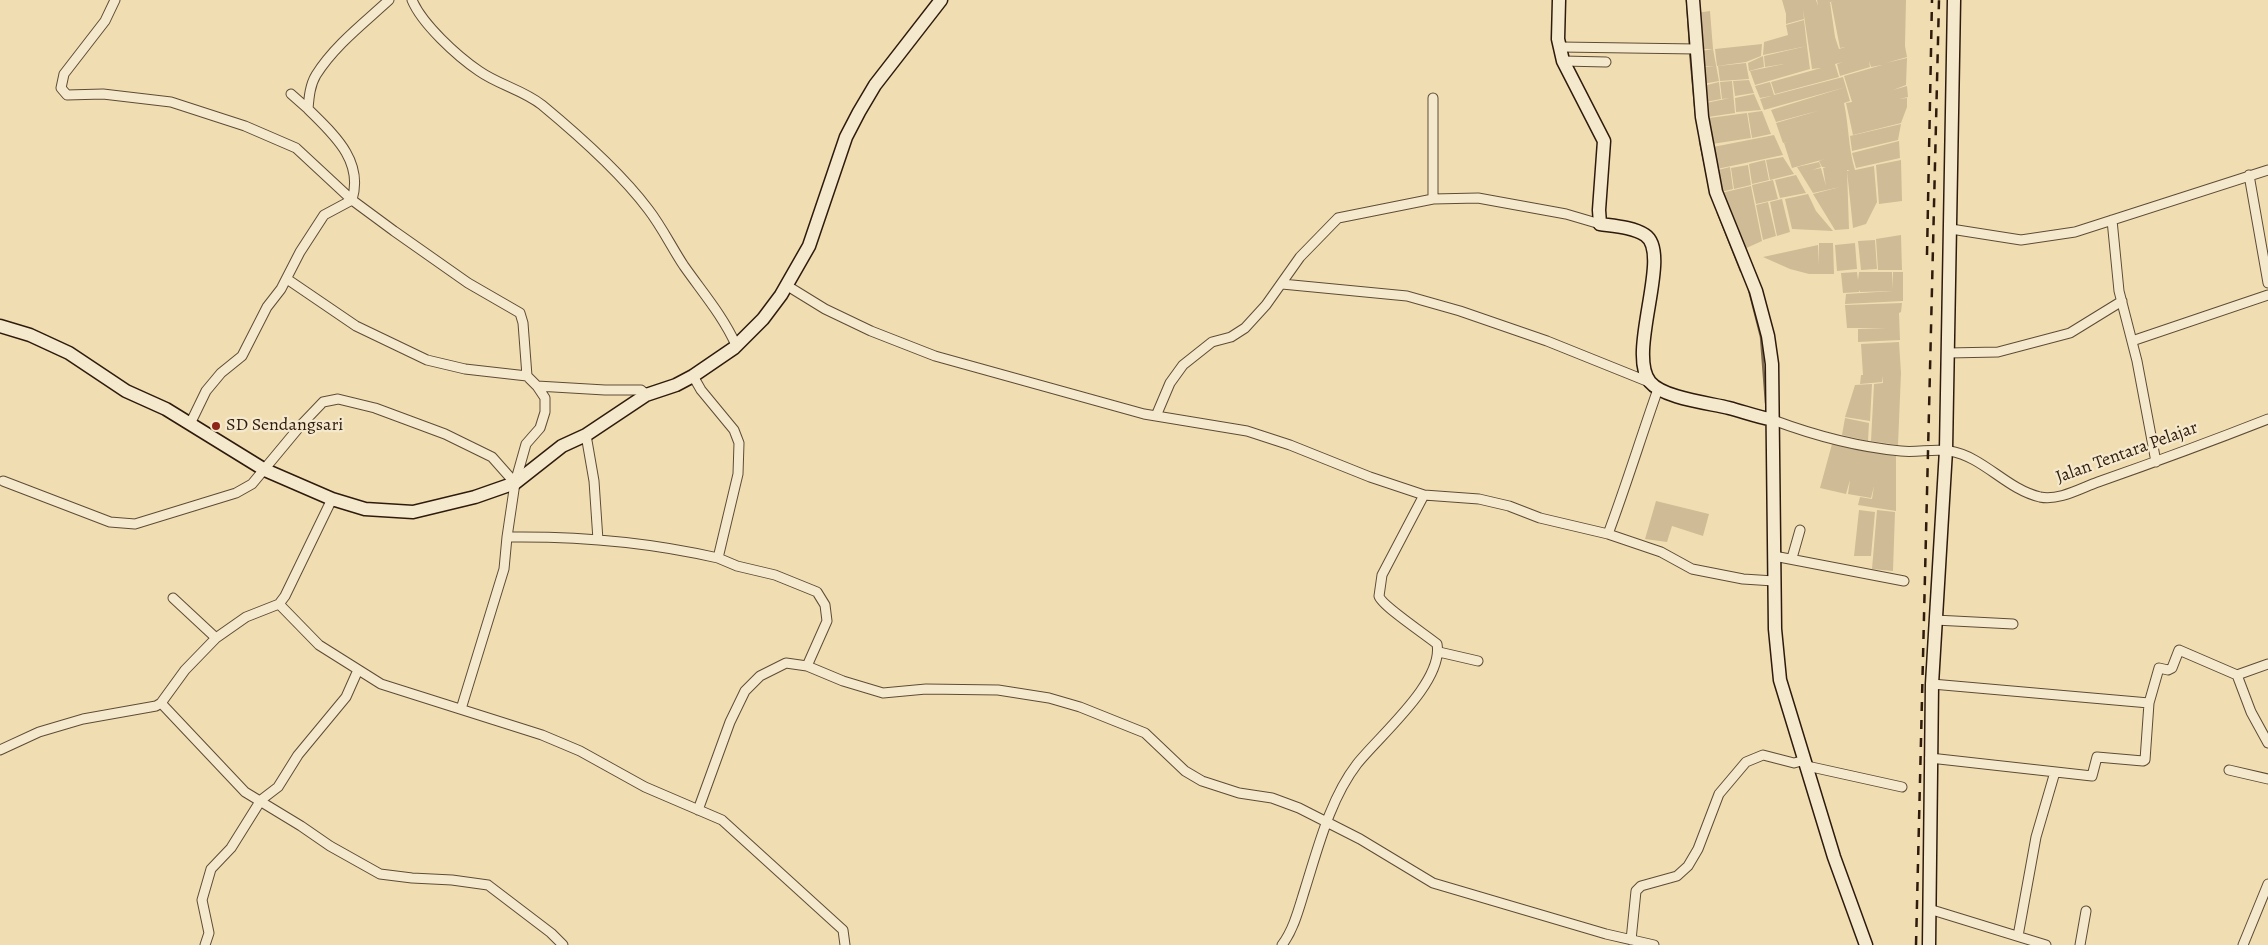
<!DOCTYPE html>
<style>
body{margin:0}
canvas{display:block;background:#f0ddb2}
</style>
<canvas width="2268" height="945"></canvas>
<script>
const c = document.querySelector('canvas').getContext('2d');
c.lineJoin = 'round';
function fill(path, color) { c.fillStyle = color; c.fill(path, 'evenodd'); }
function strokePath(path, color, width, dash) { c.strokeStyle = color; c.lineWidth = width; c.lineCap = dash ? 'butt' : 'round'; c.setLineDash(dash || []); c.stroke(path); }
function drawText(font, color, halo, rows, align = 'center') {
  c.font = font + ' Alegreya,serif'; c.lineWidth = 4.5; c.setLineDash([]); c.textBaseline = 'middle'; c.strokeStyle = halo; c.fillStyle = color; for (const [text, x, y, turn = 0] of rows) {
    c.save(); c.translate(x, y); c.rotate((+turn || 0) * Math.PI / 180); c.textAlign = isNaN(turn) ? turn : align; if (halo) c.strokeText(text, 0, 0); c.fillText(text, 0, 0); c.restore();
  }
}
fill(new Path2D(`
 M1782,0H1816L1818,6L1817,0H1906L1905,46L1907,57L1886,63L1907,58L1906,85L1893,90L1907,86L1908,97L1899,99L1907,98V107L1901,123L1853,135L1846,103L1852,102L1844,76L1882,65L1871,67L1869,61L1870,67L1840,76L1837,64L1843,62L1835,64L1839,77L1775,94L1771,82L1821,68L1812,69L1803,9L1804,19L1786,24V14ZM1834,1L1831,2L1840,48L1845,47L1839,49L1835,37L1830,2L1823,4Z
 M1710,11L1713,49L1719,81L1703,84L1702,67L1715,66H1702L1701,51L1713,49H1699L1696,13Z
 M1804,20L1807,46L1763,55L1764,42L1788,35L1786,25Z
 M1762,44L1761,56L1746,62L1717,66L1715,49Z
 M1807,46L1810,69L1755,85L1750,71L1784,64L1765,67L1764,56Z
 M1763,56L1764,67L1749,71L1748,63Z
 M1746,63L1749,79L1720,81L1718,66Z
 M1843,77L1846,87L1764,110L1760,99L1771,96L1760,98L1755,86L1770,82L1774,95Z
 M1749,80L1754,93L1735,96L1733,81Z
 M1732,81L1735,113L1708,117L1706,103L1730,98L1722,99L1720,82Z
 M1719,82L1721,99L1706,102L1703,86Z
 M1846,87L1850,101L1844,103C1849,126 1848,147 1855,170L1874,166L1877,202L1866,224L1853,228L1847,171L1850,170H1847L1849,229L1835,230L1813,194L1840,187L1813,193L1797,167L1819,162L1821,167L1812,170L1821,168L1826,186L1823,168L1826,167H1822L1819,161L1825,159L1792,168L1784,143L1788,142L1783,143L1776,123L1821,110L1776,122L1771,110Z
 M1754,94L1761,110L1736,112L1735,98Z
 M1762,111L1771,134L1752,138L1748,113Z
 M1747,113L1751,138L1712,144L1709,118Z
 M1901,124L1898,140L1852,151L1850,136Z
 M1774,135L1783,155L1717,169L1713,147Z
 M1899,141L1900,158L1856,168L1852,153Z
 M1783,157L1794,174L1770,180L1766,160Z
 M1765,160L1769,180L1752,184L1749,164Z
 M1901,160L1902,201L1879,204L1876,165Z
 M1748,165L1751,185L1734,189L1731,168Z
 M1730,167L1733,189L1721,192L1718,170Z
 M1796,175L1806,193L1780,198L1775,180Z
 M1773,180L1778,199L1756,204L1752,185Z
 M1751,186L1762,241L1742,250L1721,193Z
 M1808,194L1816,211L1833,231L1792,229L1785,199Z
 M1782,199L1790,232L1777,236L1770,202Z
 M1768,202L1776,236L1763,240L1756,205Z
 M1901,235L1902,270H1878L1876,239Z
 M1875,240L1877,269L1861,270L1858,241Z
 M1819,243H1833L1834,274H1809L1790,269L1763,257L1818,245L1819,265Z
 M1855,243L1857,269L1837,271L1835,245Z
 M1857,272L1858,280L1859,272H1892V289L1893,272H1903V301L1845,304L1846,294L1893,291L1860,292L1859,290V292L1843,293L1841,273Z
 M1902,303L1901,312L1899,313L1900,340L1858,342V329L1887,328H1847L1845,305Z
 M1899,342L1901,373L1898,445L1871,441L1874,384L1883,383L1882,376V382L1860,384L1861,375H1863L1861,344Z
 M1872,384L1870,421L1845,417L1855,385Z
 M1845,418L1869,423L1868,441L1842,435Z
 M1832,444L1896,456V511L1858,505L1860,497L1878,500L1872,499L1874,486L1871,498L1848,494L1850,480L1846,494L1820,488Z
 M1656,501L1709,514L1703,536L1672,526L1667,542L1645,539Z
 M1859,510L1875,512L1871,556H1854Z
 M1877,510L1895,512L1893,571L1872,569Z`), '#cfbc96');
strokePath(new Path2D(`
 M1687,0L1690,46
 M1690,52L1696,116
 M1700,141L1711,194
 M1718,213L1741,271
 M1749,290L1761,337L1766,403`), '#7b684e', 2.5);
const street = new Path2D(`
 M115,0L105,21L64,74L61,88L67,95L103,94L171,102L245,126L296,148L352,200L394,231L468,283L520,313L523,323L527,376L537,386L545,398V412L540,428L526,444L515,483L507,537L504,569L461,709
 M412,0C422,24 457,56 479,71C499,85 523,90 542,105C577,134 621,173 648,209C662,227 672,248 684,266C703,293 723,316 736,345
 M1561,47L1696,49
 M1563,61L1606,62
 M291,94L308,109
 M2249,175L2268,283
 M1433,199V98
 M2112,220L2119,291L2137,361L2156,462
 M1951,229L2021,240L2075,232L2268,170
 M287,279L356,326L427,360L465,369L527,376
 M1282,284L1407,296L1460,311L1547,341L1649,382
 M786,285L825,309L871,331L935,356L1144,414L1247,431L1290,445L1370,477L1424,495L1479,499L1509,506L1540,518L1608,534C1626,486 1641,437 1658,389
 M2132,341L2268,295
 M1948,353L1998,352L2070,333L2122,301
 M693,376L701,390L734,430L739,443L738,474L718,558L737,566L775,575L817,592L825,605L827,621L807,666
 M537,386L605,390H641L647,395
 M1156,416L1170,383L1183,365L1212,342L1231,337L1245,328L1266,305L1300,257L1338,218L1433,199L1478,198L1566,214L1600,224
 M1773,420C1813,435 1858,447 1901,451C1917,453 1934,448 1950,451C1984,457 2006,489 2040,497C2059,501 2081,488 2098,482C2155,462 2212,441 2268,419
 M190,424L206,391L221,373L242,356L267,307L281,289L300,252L324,215L352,200C364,160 333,134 308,109C309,97 310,85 316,75C334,46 364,23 389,0
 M586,435L594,481L598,540
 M3,481L110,522L135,524L236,493L252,484L301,425L323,402L338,399L375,408L445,434L492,457L515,483
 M1608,534L1661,552L1692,569L1743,579L1774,581
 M507,537C577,536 649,542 718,558
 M1774,556L1904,581
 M1792,558L1800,530
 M173,598L216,638
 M279,604L319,645L381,684L542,735L580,751L645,787L722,820L843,930L845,945
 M1935,620L2013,624
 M1439,652L1478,661
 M2237,675L2251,712L2268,743
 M1932,684L2149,703
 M161,703L245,792L301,826L330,846L380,874L412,878L452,880L488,885L551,933L563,945
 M0,750L39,732L83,719L156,706L161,703L185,670L216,638L246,617L279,604L285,596L332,499
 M1930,758L2092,776L2097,757L2143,761L2145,760L2149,703L2159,668L2168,670L2172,668L2179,650L2237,675L2268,664
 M1807,766L1902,787
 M2229,770L2268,779
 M698,810L730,722L745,691L760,676L786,663L807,666L843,681L883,693L926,689L998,690L1049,698L1080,707L1145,733L1185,771L1202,781L1239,793L1272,798L1299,808L1360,839L1433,883L1606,934L1654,945
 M1929,909L2046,945
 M2018,936L2036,837L2055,772
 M1631,940L1636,891L1641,886L1677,876L1688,866L1698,849L1719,794L1746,762L1763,755L1794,763L1805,760
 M205,945L209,933L202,900L211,869L231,848L261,800L278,787L298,755L346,697L358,670
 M1282,945C1294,929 1299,908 1305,889C1318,848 1330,799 1357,764C1379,736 1444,682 1437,644C1426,635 1381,605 1379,596L1382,575L1424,495
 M2080,945L2086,911
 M2243,945L2268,884`);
const secondary = new Path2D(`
 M1559,0L1558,39L1563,61L1604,141L1599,210L1600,224C1614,226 1633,227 1645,235C1673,253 1626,353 1650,382C1663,398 1709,403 1729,408C1744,412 1758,417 1773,420
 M1693,0L1702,117L1716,192L1756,291L1768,336L1772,364L1775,629L1780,680L1834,857L1866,945
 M0,326L30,335L69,353L126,391L166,409L265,470L332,499L365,509L413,512L475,497L515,483L562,446L586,435L646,395L676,385L693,376L734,348L763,319L781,295L809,246L846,137L859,112L875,85L941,0
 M1929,945L1932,684L1946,450L1954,0`);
strokePath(street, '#5e4c36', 11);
strokePath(secondary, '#2e1b0d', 15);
strokePath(street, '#f5e9cd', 9);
strokePath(secondary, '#f5e9cd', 12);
strokePath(new Path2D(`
 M1927,255L1932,0
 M1916,945L1939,0`), '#2e1b0d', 2.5, [9, 9]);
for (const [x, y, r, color] of [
 [216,426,5,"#8f2418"]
]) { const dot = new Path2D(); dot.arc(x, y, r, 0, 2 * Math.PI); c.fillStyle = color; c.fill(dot); strokePath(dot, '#f5e9cd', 2); }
drawText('18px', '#2e1b0d', '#f5e9cd', [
 ["SD Sendangsari",226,426]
], 'left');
drawText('18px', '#2e1b0d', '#f5e9cd', [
 ["Jalan Tentara Pelajar",2127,453,-20]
]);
</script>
